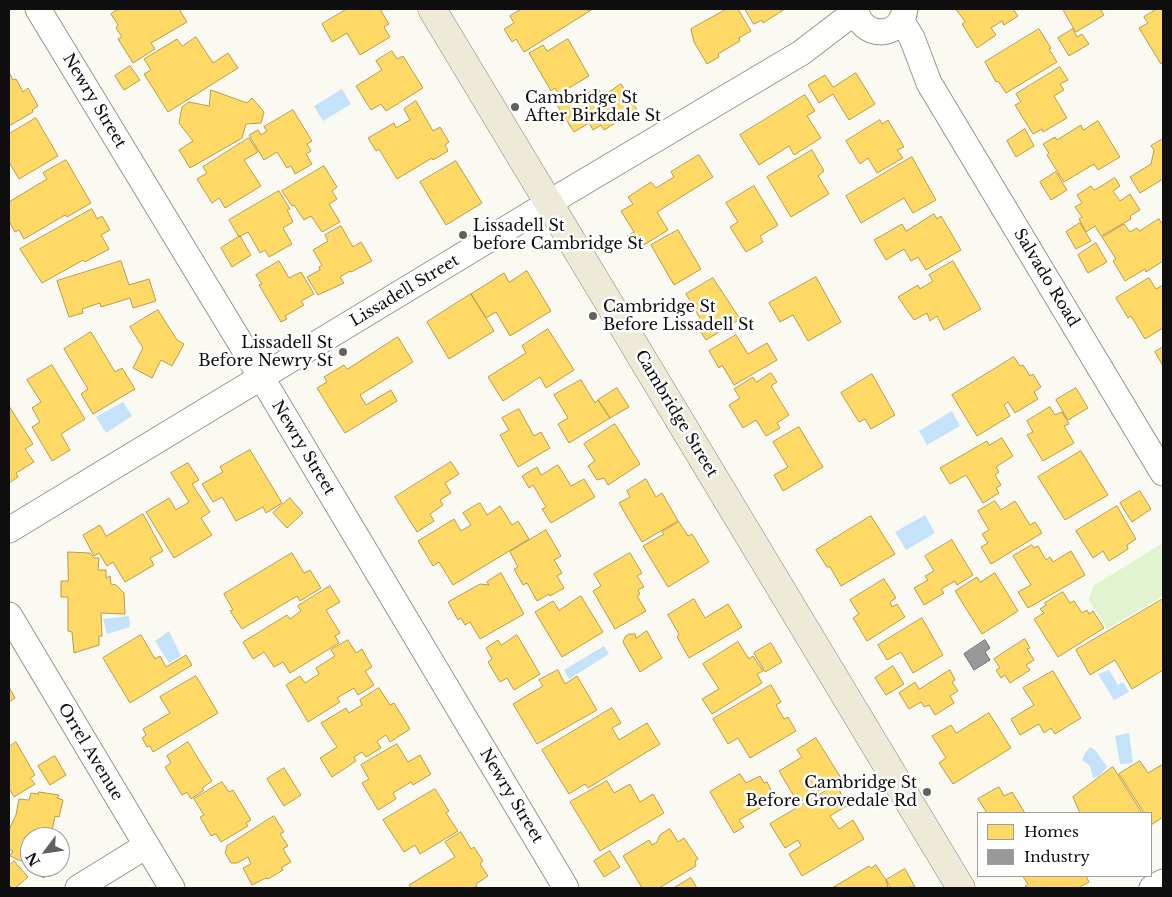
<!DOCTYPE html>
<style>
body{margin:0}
#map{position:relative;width:1172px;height:897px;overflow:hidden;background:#fbfaf2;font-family:"Libre Baskerville",serif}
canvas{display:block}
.frame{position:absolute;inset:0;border:10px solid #0e0e0e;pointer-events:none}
.legend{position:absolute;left:977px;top:812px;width:175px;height:65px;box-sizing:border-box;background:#fff;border:1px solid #9f9f9f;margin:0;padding:6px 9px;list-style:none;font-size:15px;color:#0e0e0e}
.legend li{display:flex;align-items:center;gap:10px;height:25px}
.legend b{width:25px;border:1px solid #9f9f9f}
.north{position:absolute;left:20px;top:827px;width:50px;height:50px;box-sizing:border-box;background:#fff;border:1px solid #9f9f9f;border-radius:50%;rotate:239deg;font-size:14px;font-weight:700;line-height:20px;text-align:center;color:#0e0e0e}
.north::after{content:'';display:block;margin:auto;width:18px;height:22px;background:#61615e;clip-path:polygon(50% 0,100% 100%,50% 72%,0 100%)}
</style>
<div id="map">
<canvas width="1172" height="897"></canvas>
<div class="frame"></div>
<ul class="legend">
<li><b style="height:14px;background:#ffd966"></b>Homes</li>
<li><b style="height:14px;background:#999"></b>Industry</li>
</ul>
<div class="north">N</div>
</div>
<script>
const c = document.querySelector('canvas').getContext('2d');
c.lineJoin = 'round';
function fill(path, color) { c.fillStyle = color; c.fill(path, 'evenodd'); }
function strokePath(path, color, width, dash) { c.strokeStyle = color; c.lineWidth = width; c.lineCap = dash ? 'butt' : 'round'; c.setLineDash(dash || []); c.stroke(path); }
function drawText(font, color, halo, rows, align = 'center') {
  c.font = font + ' "Libre Baskerville",serif'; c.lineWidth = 5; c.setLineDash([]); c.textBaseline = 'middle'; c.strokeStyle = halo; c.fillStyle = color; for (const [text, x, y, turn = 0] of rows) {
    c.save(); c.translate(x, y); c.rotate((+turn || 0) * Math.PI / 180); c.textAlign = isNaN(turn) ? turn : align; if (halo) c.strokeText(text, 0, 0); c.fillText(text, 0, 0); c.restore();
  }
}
fill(new Path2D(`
 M1163,543V596L1107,629L1089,600L1093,586Z`), '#e2f3cf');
fill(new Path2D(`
 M342,89L351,104L323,121L314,106Z
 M123,402L132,416L106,433L96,417Z
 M952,411L960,426L927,445L919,431Z
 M925,515L935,533L906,550L895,532Z
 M129,616L130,627L107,634L103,619Z
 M169,631L181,656L169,663L155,641Z
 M604,646L609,654L569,679L564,670Z
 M1109,670L1118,685L1123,682L1129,692L1114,700L1098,674Z
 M1129,733L1133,763L1120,764L1115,736Z
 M1090,747L1096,751L1107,767L1099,776L1093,778L1090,766L1082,760L1085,753Z`), '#c4e2fa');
const homes = new Path2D(`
 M119,9H179L187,22L151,43L155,49L133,63L118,39L122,37L116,28L118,25L111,14Z
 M347,9H380L389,24L384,27L390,37L360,55L347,33L332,42L322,24Z
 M522,9H593L524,52L516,39L512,42L504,29L514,23L510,16Z
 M727,9H738L751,31L739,38L740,41L718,54L719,57L707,64L694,42L691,29Z
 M745,9H785L763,23L762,20L754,24Z
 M956,9H1013L1018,16L1004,25L1002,21L991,28L996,35L977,48L962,24L965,22Z
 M1063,9H1100L1104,15L1076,32Z
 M1157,9H1163V63L1161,64L1139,28L1148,23L1144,17Z
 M1039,29L1051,48L1049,49L1057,62L1006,93L998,81L996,82L985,62Z
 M1073,29L1077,37L1082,34L1089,44L1069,56L1058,38Z
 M196,37L213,63L228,53L238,68L168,112L144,74L151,70L144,59L177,39L182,46Z
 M568,39L589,76L559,94L555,88L551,91L529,53L543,45L547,51Z
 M392,51L397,59L403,56L423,88L386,111L381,104L371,110L356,86L382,70L376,61Z
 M130,66L140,80L124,90L115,76Z
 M1060,67L1068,80L1060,84L1064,90L1054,96L1067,118L1043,132L1042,129L1033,134L1015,105L1021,102L1016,94Z
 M9,72L13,80L16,79L23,92L28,88L38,106L32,110L33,112L9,126Z
 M856,73L875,104L849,120L833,94L819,103L808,85L825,75L833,87Z
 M621,84L637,110L604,130L601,125L593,130L589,123L574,132L555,102L569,94L574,102L597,87L603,96Z
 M211,90L247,103L252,98L264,112L261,123L246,124L242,138L190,168L179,150L193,141L179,123L182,107L189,102L209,106Z
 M805,95L815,111L807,116L821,138L794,155L789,146L759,165L740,135Z
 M416,101L433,131L440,127L449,142L445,145L448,151L433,160L432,158L397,179L379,149L376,151L368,138L394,123L396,128L410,120L404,109Z
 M293,110L312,141L307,144L311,151L306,154L312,164L295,174L291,166L287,168L277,152L264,160L249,135L258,130L261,135L267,131L264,127Z
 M36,118L58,156L19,179L9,162V134Z
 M880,120L882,124L888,120L904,147L897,150L903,158L877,173L868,158L860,164L846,141Z
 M1098,121L1120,157L1098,170L1094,164L1064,182L1047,155L1049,153L1043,144L1055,137L1057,140L1081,125L1083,130Z
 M1025,129L1034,146L1016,157L1007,141Z
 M249,138L258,152L244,160L261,186L225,208L219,198L212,203L197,179L207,173L203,167Z
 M1163,139V179L1140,193L1130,177L1151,164L1154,150L1151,146Z
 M812,150L824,171L818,176L829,194L791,217L767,177Z
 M699,155L713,177L657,212L668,230L636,250L627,236L634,232L621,211L633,204L628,197L651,182L656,188L674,177L671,172Z
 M912,157L936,200L913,213L904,198L861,223L846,196Z
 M66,160L91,203L67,217L65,215L24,239L19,230L15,232L9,221V202L47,179L43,173Z
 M456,161L482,203L446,225L420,182Z
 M324,166L337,187L332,191L337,199L329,204L340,222L322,232L311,216L304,220L294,205L292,206L282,191Z
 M1056,172L1067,190L1051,200L1040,182Z
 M1115,178L1120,186L1113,191L1120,201L1130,194L1140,210L1130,216L1131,219L1101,236L1095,226L1086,232L1079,219L1082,217L1075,207L1082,203L1077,195L1091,186L1094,190Z
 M754,186L778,225L760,236L763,242L746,252L730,227L738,222L726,203Z
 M279,191L290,209L287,210L293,222L283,228L292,244L269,257L265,250L260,253L248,232L239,237L229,220Z
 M92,209L97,219L102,216L110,230L101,235L109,249L85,262L83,260L42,283L20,249Z
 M934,214L937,219L941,216L961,250L926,270L918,257L911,261L904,249L886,260L874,240L902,224L906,231Z
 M1159,219L1163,225V261L1146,272L1145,269L1125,281L1113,261L1116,259L1102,237L1124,224L1130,232L1137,228L1139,231Z
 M1080,223L1091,241L1076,249L1066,232Z
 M341,226L353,247L361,242L372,261L351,272L350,271L340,277L344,283L318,295L307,277L320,270L319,267L322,265L313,250L328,241L325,235Z
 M678,230L701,269L674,285L651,245Z
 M240,236L251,255L232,267L221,248Z
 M1096,243L1107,262L1088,273L1078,255Z
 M121,261L129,285L149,279L156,301L133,308L130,298L101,307L100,303L82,309L83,313L69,317L57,281Z
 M279,261L289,278L301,272L314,294L301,301L304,305L285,316L287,319L281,322L259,285L262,284L256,275Z
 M953,261L981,309L944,330L937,316L930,321L927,313L914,320L898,297L918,285L920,289L933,281L929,275Z
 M527,271L551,311L510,336L496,312L486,318L471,294L504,273L509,282Z
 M816,277L841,322L808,341L793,315L780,322L769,303Z
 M713,278L740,319L706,340L694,322L700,318L686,294Z
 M1149,278L1156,289L1163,285V328L1145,339L1131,316L1128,318L1116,298Z
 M471,294L494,331L449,359L427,322Z
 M158,310L177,340L184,344L172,366L161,360L152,378L133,368L143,348L130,327Z
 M548,329L574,370L546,388L540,377L503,401L488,377L526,353L522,346Z
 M91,332L115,372L122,368L135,389L93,414L81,394L88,389L64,349Z
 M736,335L748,354L767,343L777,360L734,385L722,365L719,368L709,351Z
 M398,337L413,362L360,395L366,405L391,390L397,401L345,433L317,388L327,382L324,377L344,365L347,369Z
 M1163,347V366L1155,352Z
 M1014,357L1020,366L1023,365L1030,376L1033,374L1041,387L1034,392L1038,399L1015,413L1008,402L1004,405L1010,416L977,436L952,395Z
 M52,365L85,419L61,434L70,450L52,461L32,427L40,422L32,408L41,402L27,380Z
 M771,373L777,382L771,386L789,415L777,423L780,428L766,436L756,420L743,428L729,405L740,398L734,389L753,377L756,382Z
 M872,374L895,415L871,429L865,419L859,422L841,393Z
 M581,380L595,403L598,400L610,418L569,443L558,424L568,418L554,395Z
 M617,388L629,407L610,418L598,400Z
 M1076,388L1088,408L1068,420L1056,400Z
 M9,406L33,444L25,449L34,462L16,473L18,477L9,483Z
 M1050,407L1055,415L1062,412L1069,424L1064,426L1074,443L1043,461L1027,435L1033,432L1027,421Z
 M519,409L534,436L541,432L550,448L518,467L500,435L509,430L502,418Z
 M615,424L640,464L608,485L604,478L597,480L588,466L595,461L584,444Z
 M799,427L823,467L783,491L774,475L788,467L773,442Z
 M1002,438L1013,456L996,467L999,472L995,475L1001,485L996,488L999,493L983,503L966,475L950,484L940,468L987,441L989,445Z
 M250,450L282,503L266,513L263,507L236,521L222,497L213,502L202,484L223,472L220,467Z
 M1081,451L1108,495L1065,520L1038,477Z
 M451,462L459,474L445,483L451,493L440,500L443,505L430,514L434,521L417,532L395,497Z
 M188,463L199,480L192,484L210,512L201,518L212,535L174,558L146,512L169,498L176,510L189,502L171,473Z
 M558,465L571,486L584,479L595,497L551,523L542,509L546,507L533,485L529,488L522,476L537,467L541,475Z
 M646,479L656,497L662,493L678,521L642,542L619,503L630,497L627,491Z
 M1140,491L1151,509L1132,522L1120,503Z
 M290,498L303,513L287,528L273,513Z
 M995,501L1001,510L1015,501L1030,525L1035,522L1042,533L991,564L981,547L988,543L982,534L989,530L978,511Z
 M480,503L487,515L500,506L512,525L518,521L529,539L453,585L439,562L433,566L418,541L454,519L461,531L471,525L463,513Z
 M1117,506L1136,539L1127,545L1128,549L1109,561L1103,551L1093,558L1076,531Z
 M143,514L163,551L150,558L154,565L125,582L113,562L107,566L99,553L94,556L83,535L100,525L106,536Z
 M871,516L895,554L841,586L830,567H827L816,550Z
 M679,522L688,536L692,534L709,562L668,587L643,546L664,534L662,532Z
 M546,530L561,556L554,560L562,573L557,576L564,588L550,596L549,594L537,601L527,583L523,585L514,569L518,567L510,552Z
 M952,540L973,575L957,585L955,581L941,589L944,593L924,605L914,588L928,580L925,576L934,571L925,556Z
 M1032,545L1034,548L1038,546L1046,560L1050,557L1053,562L1071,551L1085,575L1028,608L1018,592L1031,585L1013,556Z
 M68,552L90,553L94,558H99L98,570H106V578L110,576L111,584L116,585L124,593L125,614L101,613L102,636H99V645L74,653L72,632L68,631V597H61V581H68Z
 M292,553L304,573L310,570L321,588L300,601L297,596L242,629L230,611L233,610L224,594Z
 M630,553L642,573L637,576L644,587L638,590L640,594L637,596L646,611L615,629L593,591L601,586L594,574Z
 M501,573L524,614L480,639L470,622L465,625L461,618L458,620L448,602L480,584L489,585L487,582Z
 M995,573L1018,611L982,634L955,591L977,577L980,582Z
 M884,579L896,598L890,602L892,607L897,604L905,617L867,641L853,618L859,614L850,600Z
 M330,586L340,602L326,610L340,633L335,636L339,643L290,673L283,662L274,667L264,652L253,659L243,642L287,615L290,619L301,611L298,606Z
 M1063,592L1070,603L1074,601L1082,613L1087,610L1089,614L1093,611L1104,628L1058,657L1034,619L1044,613L1040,609L1046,605L1045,603Z
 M581,596L603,632L562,657L535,612L553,601L559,610Z
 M694,599L705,618L728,604L742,627L689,658L677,637L679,634L668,615Z
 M1163,599V670L1132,689L1115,660L1090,675L1076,650Z
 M922,618L943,655L913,673L901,652L887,660L878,645Z
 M647,631L662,658L640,672L623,642L625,637L629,634H635L636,638Z
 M141,635L155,659L160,656L166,667L186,655L192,665L130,703L103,658Z
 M517,635L540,674L514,690L507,678L500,682L488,662L492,659L486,648L498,640L501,645Z
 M1025,639L1030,648L1027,649L1034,660L1026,665L1030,670L1010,683L1005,675L1001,678L996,670L1000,668L994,659Z
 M348,640L356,653L362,649L372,667L365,671L374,685L358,695L354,688L337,698L340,702L308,722L286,685L300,676L305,683L319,674L316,668L335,656L331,650Z
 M738,642L749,659L753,656L763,671L757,674L762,683L712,714L702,699L719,689L703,664Z
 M771,643L782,662L765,672L754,653Z
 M893,666L904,684L886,695L875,678Z
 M558,670L565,684L577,676L597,710L537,744L513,704L543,686L539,680Z
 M950,670L955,680L952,682L958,691L950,696L954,703L935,715L929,705L924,707L921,702L909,709L899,693L915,682L919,689Z
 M1053,671L1081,718L1055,734L1051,728L1044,733L1039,724L1020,735L1011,719L1034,705L1023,688Z
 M196,676L218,713L153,752L150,746L147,747L142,738L146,735L143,729L170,713L160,697Z
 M771,685L781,702L776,705L784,719L788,717L796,731L750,758L738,738L728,744L713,719Z
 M9,687L15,698L9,702Z
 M379,688L390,705L394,703L410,729L390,742L386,735L377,741L381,748L366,757L362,752L354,757L356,761L332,777L320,758L337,747L321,723L346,708L349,713L362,705L360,700Z
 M612,708L621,723L612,728L619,740L647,723L660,744L588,788L585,784L569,794L542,750Z
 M989,713L1011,748L953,784L939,763L946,758L932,736L951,725L956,733Z
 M816,738L841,778L798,803L779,771L802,757L797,750Z
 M16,742L35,775L30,778L35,784L14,797L10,790L9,791V747Z
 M188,742L212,781L202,788L204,790L191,799L187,792L182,795L165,767L171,763L167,756Z
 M397,744L408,762L420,755L431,774L413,785L411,782L393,793L396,799L378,810L362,783L369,779L361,765Z
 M55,756L66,775L50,785L38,766Z
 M1140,761L1148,773L1163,764V817L1151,825V813H1144L1119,774Z
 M1113,767L1142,813H1080L1073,797Z
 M284,768L301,795L284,806L267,779Z
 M740,774L746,783L760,776L764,783L767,782L776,799L739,820L744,827L734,833L710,792Z
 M607,781L614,793L630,784L640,802L653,794L664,813L600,851L570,802Z
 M222,782L229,792L233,790L251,820L246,823L248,826L221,842L216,834L211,836L200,817L204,815L194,799Z
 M836,785L848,805L830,816L839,829L853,820L864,839L802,876L789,854L801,846L798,840L785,848L770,824Z
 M999,787L1004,796L1012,792L1025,813H987L978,799Z
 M435,789L449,811L446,813L458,831L420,854L415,845L404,852L383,820Z
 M39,792L59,795L57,798L63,800L59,817L55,816L51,837H30V865L10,856L13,851L9,849V830L16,815L19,799L29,800L31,793L38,794Z
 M274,816L284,832L280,834L288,846L283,849L291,862L281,868L283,870L268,879L266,878L252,885L243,868L251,864L248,857L237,863H231L225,853L227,846Z
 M670,829L678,842L684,838L698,859L695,861L696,866L659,888H642L623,856L649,840L652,845L657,842L660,835Z
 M461,832L471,849L474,847L483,861L480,864L488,876L476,884L477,886L474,888H411L409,885L455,857L445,842Z
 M610,851L620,867L604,877L594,861Z
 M14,861L28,877L15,888H12L9,885V866Z
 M876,865L886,880L888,887L886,888H832L869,866L871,868Z
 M33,867H50L44,878L31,872Z
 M905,869L915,887L891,888L886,880Z
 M1023,876H1086L1089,882L1078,888H1027L1025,886L1028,885Z
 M691,878L697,888H674Z`);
fill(homes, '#ffd966');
strokePath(homes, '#b79c4c', 1);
const industry = new Path2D(`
 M985,640L990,648L985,652L990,660L974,670L964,654Z`);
fill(industry, '#999');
strokePath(industry, '#6f6f6f', 1);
const minor = new Path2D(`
 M38,9L272,395L566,888
 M856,9C860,39 901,40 905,9
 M901,20L912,38L929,83L1163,473
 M9,530L567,192L801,53L856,11
 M9,615L172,888
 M78,888L146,846
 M1152,888L1163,882`);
const major = new Path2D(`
 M432,9L961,888`);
strokePath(minor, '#959491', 27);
strokePath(major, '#82827e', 29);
strokePath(minor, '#fefefd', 25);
strokePath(major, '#edead8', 28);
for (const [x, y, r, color] of [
 [515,107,5,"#61615e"],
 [463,235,5,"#61615e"],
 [593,316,5,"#61615e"],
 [343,352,5,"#61615e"],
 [927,792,5,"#61615e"]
]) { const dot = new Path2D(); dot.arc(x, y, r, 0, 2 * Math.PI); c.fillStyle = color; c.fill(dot); strokePath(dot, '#fff', 2); }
drawText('16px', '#0e0e0e', '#fff', [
 ["Cambridge St",525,98],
 ["After Birkdale St",525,116],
 ["Lissadell St",473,226],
 ["before Cambridge St",473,244],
 ["Cambridge St",603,307],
 ["Before Lissadell St",603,325],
 ["Lissadell St",333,343,"right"],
 ["Before Newry St",333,361,"right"],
 ["Cambridge St",917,783,"right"],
 ["Before Grovedale Rd",917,801,"right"]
], 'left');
drawText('16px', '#0e0e0e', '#fff', [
 ["Newry Street",94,101,59],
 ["Salvado Road",1046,278,59],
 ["Lissadell Street",405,291,-31],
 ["Cambridge Street",676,414,59],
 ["Newry Street",303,448,59],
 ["Orrel Avenue",90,752,59],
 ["Newry Street",511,796,59]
]);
</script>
